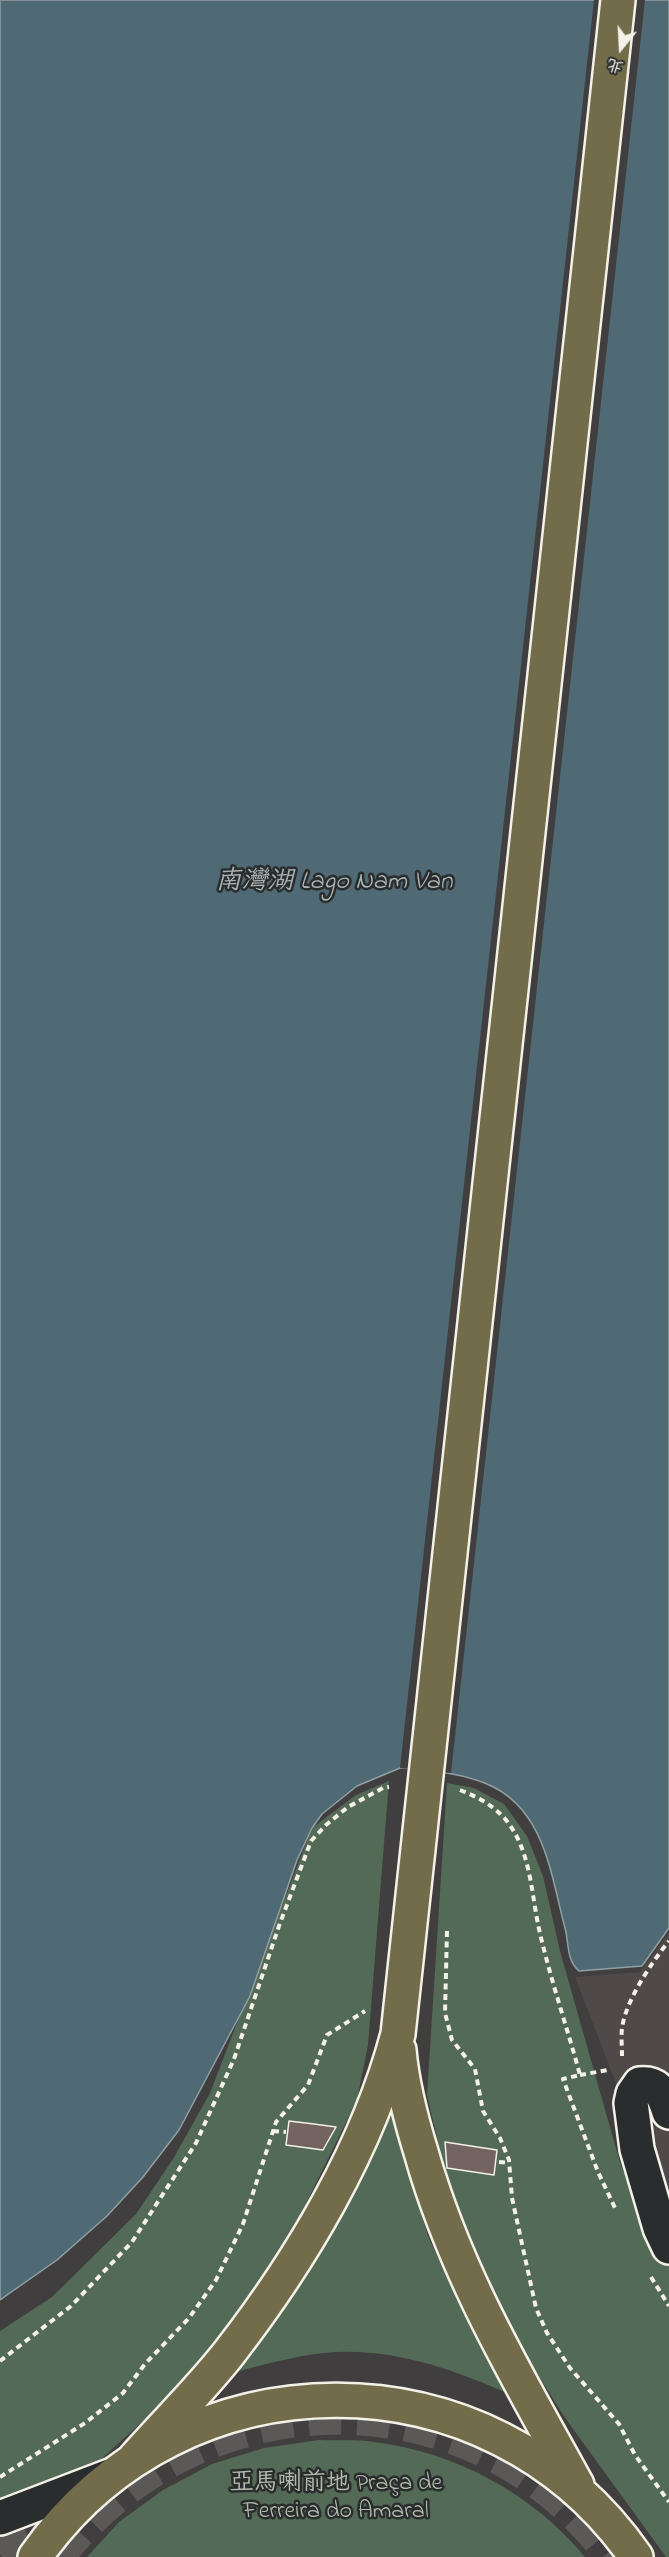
<!DOCTYPE html>
<meta charset="utf-8">
<style>
body{margin:0}
#map{position:relative;width:669px;height:2557px;overflow:hidden;background:#403e3e;font-family:"Indie Flower","LXGW WenKai TC",sans-serif}
canvas{display:block}
.north{position:absolute;left:591px;top:18px;width:60px;height:60px;-webkit-text-stroke:4px #2a2d2e;paint-order:stroke;rotate:198deg;font-size:16px;font-weight:700;line-height:24px;text-align:center;color:#f4f1e8}
.north::after{content:'';display:block;margin:auto;width:21px;height:27px;background:#f4f1e8;clip-path:polygon(50% 0,100% 100%,50% 72%,0 100%)}
</style>
<div id="map">
<canvas width="669" height="2557"></canvas>
<div class="north">北</div>
</div>
<script>
const c = document.querySelector('canvas').getContext('2d');
c.lineJoin = 'round';
function fill(path, color) { c.fillStyle = color; c.fill(path, 'evenodd'); }
function strokePath(path, color, width, dash) { c.strokeStyle = color; c.lineWidth = width; c.lineCap = dash ? 'butt' : 'round'; c.setLineDash(dash || []); c.stroke(path); }
function drawText(font, color, halo, rows, align = 'center') {
  c.font = font + ' "Indie Flower","LXGW WenKai TC",sans-serif'; c.lineWidth = 5; c.setLineDash([]); c.textBaseline = 'middle'; c.strokeStyle = halo; c.fillStyle = color; for (const [text, x, y, turn = 0] of rows) {
    c.save(); c.translate(x, y); c.rotate((+turn || 0) * Math.PI / 180); c.textAlign = isNaN(turn) ? turn : align; if (halo) c.strokeText(text, 0, 0); c.fillText(text, 0, 0); c.restore();
  }
}
fill(new Path2D(`
 M669,1933V2221L575,1977L640,1972Z`), '#4f4949');
fill(new Path2D(`
 M389,1781L368,2045L357,2100L283,2250L208,2354L143,2421L97,2463L0,2501V2331L52,2297L136,2214L173,2159L210,2093L312,1828L356,1795Z
 M447,1783L474,1788L504,1804L527,1836L543,1876L560,1951L621,2166L669,2266V2557H666L563,2415L495,2305L455,2215L427,2095Z
 M391,2111L398,2119L404,2154L428,2236L467,2321L511,2395C454,2369 388,2346 324,2353C295,2356 267,2364 239,2371L238,2363L289,2300L366,2167Z
 M319,2440C337,2441 356,2439 374,2442C456,2452 533,2494 585,2557H87L119,2522L163,2490L212,2464L264,2448Z`), '#536a56');
const water = new Path2D(`
 M0,0H669V1928L642,1966L579,1971C566,1960 569,1942 565,1928C551,1876 545,1808 487,1784C461,1773 433,1771 405,1768H400L357,1786L322,1814L312,1828L297,1860L250,1996L179,2130L143,2177L107,2216L57,2260L0,2300Z`);
fill(water, '#4f6a74');
strokePath(water, '#91a0a2', 1.5);
fill(new Path2D(`
 M594,0H645L451,1773L400,1768Z`), '#403e3e');
const building = new Path2D(`
 M289,2121L314,2124L336,2127L323,2150L286,2145Z
 M445,2142L497,2150L494,2175L447,2168Z`);
fill(building, '#736462');
strokePath(building, '#f4f1e8', 1.5);
strokePath(new Path2D(`
 M0,2554L68,2520
 M58,2557C198,2375 474,2369 612,2557`), '#5b5958', 33, [33, 16]);
const minor = new Path2D(`
 M669,2112C664,2096 659,2082 640,2084L633,2094L631,2103L637,2149L660,2228L669,2247
 M0,2518L110,2476`);
const major = new Path2D(`
 M399,2050C402,2086 411,2119 421,2152C455,2273 517,2376 577,2485
 M135,2458C166,2423 200,2390 229,2353C301,2260 368,2148 398,2034L618,0
 M35,2557C180,2349 491,2347 636,2557`);
strokePath(minor, '#f4f1e8', 38);
strokePath(major, '#f4f1e8', 38);
strokePath(new Path2D(`
 M460,1790C478,1797 493,1805 506,1820C531,1851 531,1892 539,1929C550,1978 567,2027 580,2075L563,2079L598,2172L616,2210
 M447,1931L445,2013L452,2040L475,2069L483,2111L500,2138L509,2160L512,2198L536,2308L547,2333L570,2368L619,2424L635,2455L669,2502
 M622,2056C622,2047 621,2037 622,2028C626,2000 652,1962 669,1941
 M580,2075L608,2070
 M273,2131L286,2132
 M499,2162L509,2163
 M651,2277L669,2306
 M0,2361L71,2306L132,2242L196,2143L234,2059L279,1926L311,1841L326,1825L348,1807L383,1788L389,1787
 M0,2477L85,2423L123,2393L145,2364L189,2318L216,2280L243,2224L276,2122L308,2085L327,2035L365,2011`), '#f4f1e8', 4, [6, 4.5]);
strokePath(minor, '#2a2d2e', 33);
strokePath(major, '#726c4b', 33);
drawText('24px', '#b4bbae', '#2a2d2e', [
 ["亞馬喇前地 Praça de",336,2485],
 ["Ferreira do Amaral",336,2513]
]);
drawText('italic 26px', '#aab4b4', '#2a2d2e', [
 ["南灣湖 Lago Nam Van",334,884]
]);
</script>
